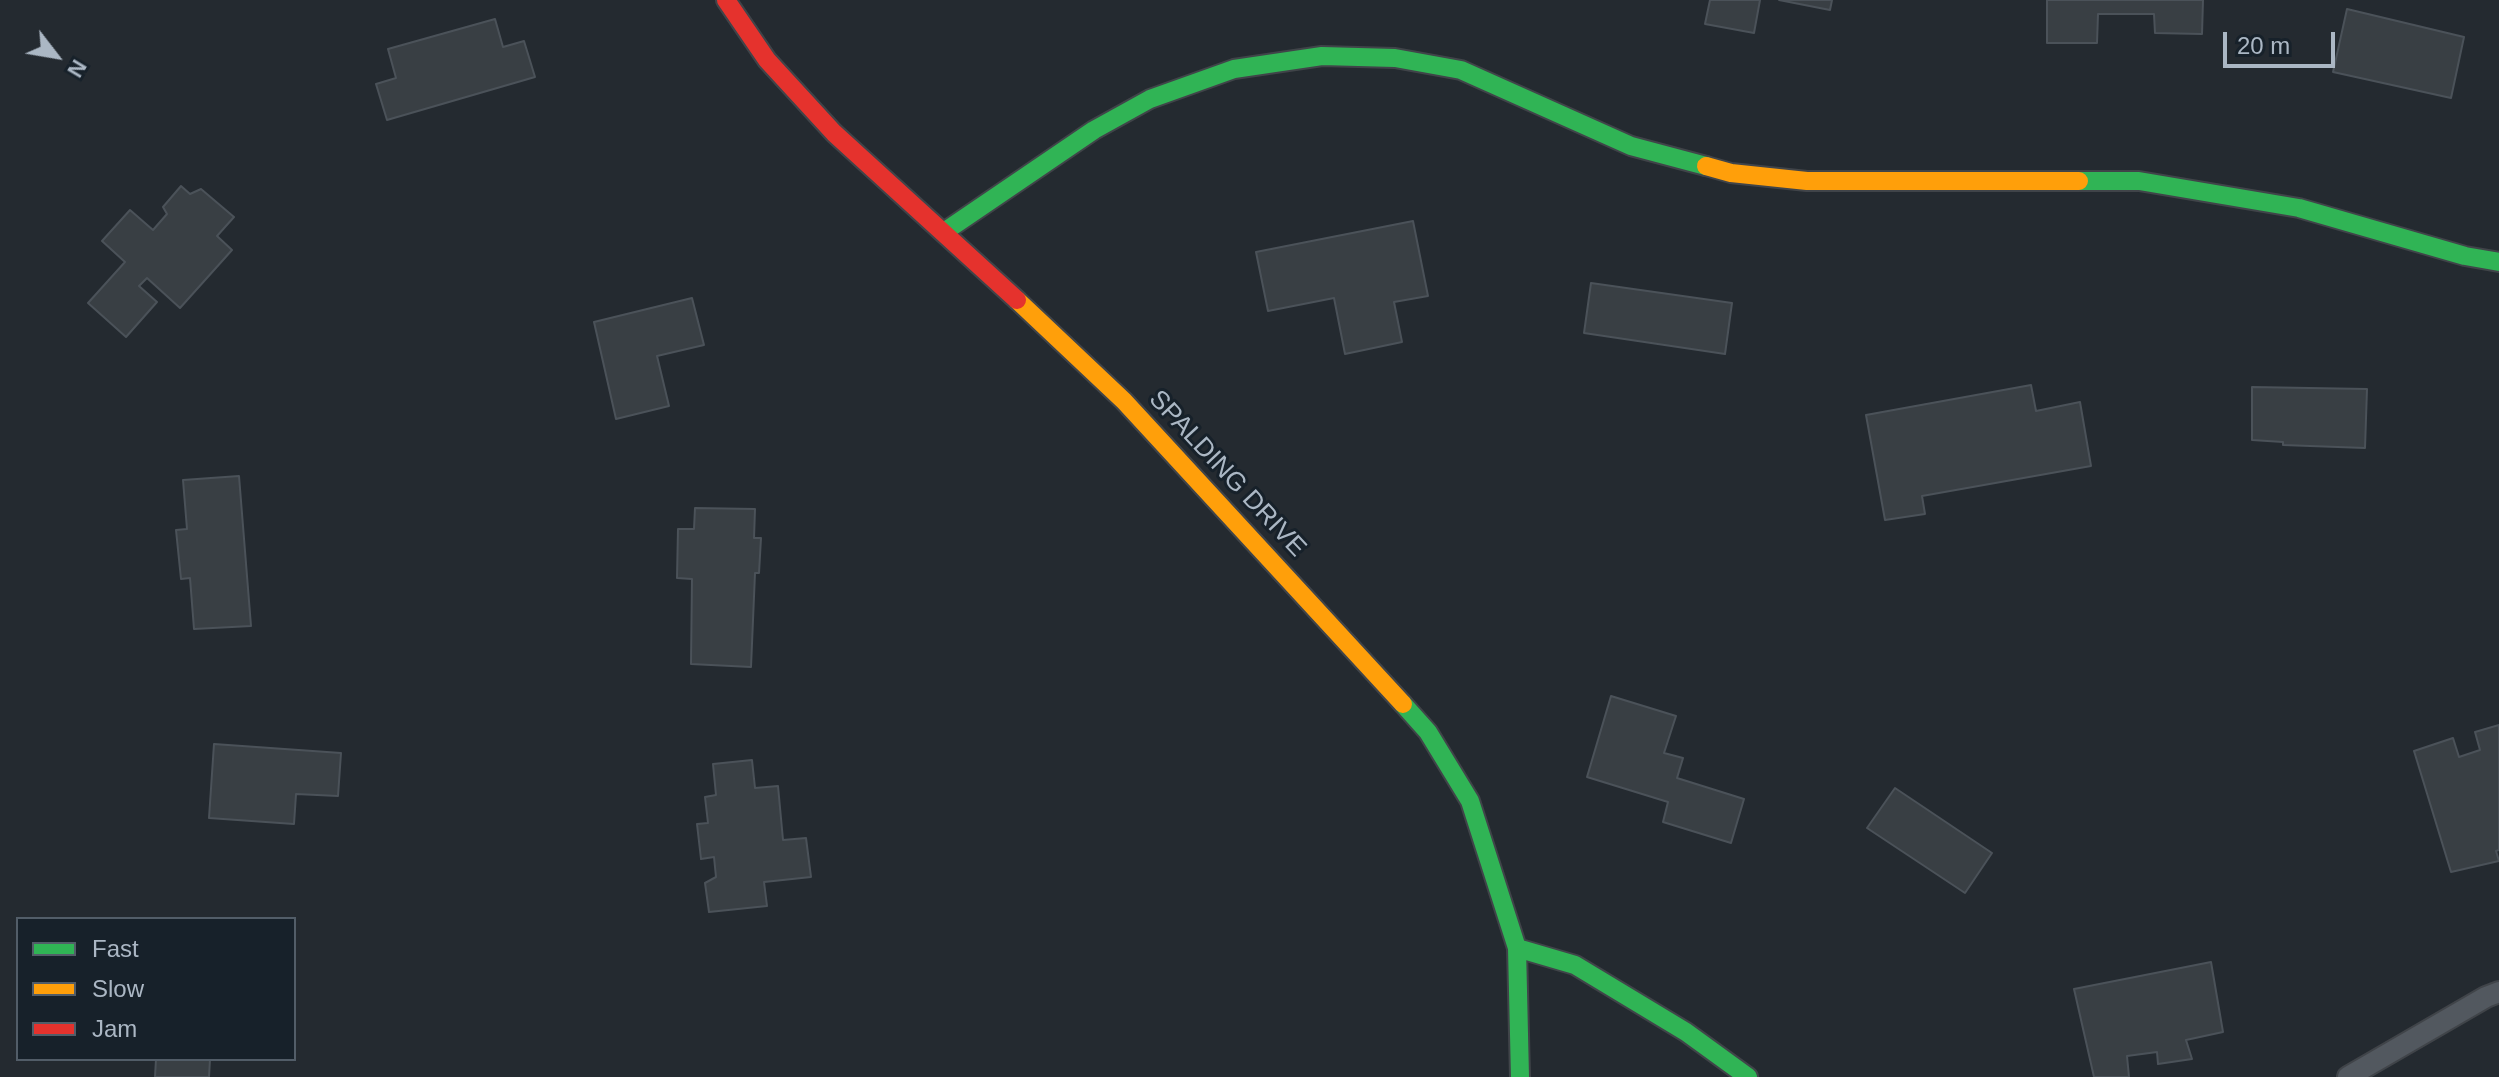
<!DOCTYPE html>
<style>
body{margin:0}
#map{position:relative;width:2499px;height:1077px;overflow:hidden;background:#242a30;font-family:Arial,sans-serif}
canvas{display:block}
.legend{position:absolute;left:16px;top:917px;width:280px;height:144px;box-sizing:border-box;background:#17212a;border:2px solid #525d68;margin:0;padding:10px 14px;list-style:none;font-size:24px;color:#abb7c4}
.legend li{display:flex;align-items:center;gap:16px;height:40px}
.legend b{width:40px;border:2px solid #525d68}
.north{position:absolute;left:16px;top:16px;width:80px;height:80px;-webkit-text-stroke:6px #17212a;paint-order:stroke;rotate:121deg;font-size:22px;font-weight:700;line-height:32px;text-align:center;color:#abb7c4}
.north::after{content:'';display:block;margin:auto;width:28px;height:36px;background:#abb7c4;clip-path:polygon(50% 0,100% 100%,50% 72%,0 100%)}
.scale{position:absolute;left:2223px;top:32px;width:112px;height:36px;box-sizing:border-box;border:4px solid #abb7c4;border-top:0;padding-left:10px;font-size:24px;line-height:28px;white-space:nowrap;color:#abb7c4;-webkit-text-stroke:6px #17212a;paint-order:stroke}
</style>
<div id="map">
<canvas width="2499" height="1077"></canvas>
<ul class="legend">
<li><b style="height:10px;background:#30b455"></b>Fast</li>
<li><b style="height:10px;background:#ff9f0a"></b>Slow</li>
<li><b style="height:10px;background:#e5322d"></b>Jam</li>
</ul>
<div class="north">N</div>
<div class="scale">20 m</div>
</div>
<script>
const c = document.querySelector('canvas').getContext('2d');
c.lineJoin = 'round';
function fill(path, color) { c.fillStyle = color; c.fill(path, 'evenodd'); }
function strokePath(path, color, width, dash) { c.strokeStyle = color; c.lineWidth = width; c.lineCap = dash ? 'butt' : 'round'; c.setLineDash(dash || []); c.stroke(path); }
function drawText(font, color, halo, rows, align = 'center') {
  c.font = font + ' Arial,sans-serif'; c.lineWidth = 6; c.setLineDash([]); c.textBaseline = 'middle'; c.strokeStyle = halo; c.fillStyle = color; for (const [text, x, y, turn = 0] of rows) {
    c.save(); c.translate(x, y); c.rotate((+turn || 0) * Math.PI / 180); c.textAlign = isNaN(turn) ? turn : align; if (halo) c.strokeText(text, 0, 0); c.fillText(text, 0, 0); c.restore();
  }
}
const building = new Path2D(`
 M1710,0H1760L1754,33L1705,24Z
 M1779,0H1832L1830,10Z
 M2047,0H2203L2202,34L2155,33L2154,14H2098L2097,43H2047Z
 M2347,9L2464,37L2451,98L2333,72Z
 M495,19L503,47L524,41L535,77L387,120L376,84L396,78L388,49Z
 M181,186L190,194L201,189L234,217L217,236L232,250L180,308L147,278L139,286L157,302L126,337L88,303L125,262L102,241L130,210L153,230L167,214L163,207Z
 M1413,221L1428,296L1394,302L1402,342L1345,354L1334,298L1268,311L1256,252Z
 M1591,283L1732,303L1725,354L1584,333Z
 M692,298L704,345L657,356L669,406L616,419L594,322Z
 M2031,385L2036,411L2080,402L2091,466L1922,496L1925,514L1885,520L1866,415Z
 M2252,387L2367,389L2365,448L2283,445V442L2252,440Z
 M239,476L251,626L194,629L190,578L181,579L176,530L187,529L183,480Z
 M695,508L755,509L754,538H761L759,573H755L751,667L691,664L692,579L677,578L678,529H694Z
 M1611,696L1676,716L1664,753L1683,758L1677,778L1744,799L1731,843L1663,822L1668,802L1587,777Z
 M2499,725V850L2496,851L2499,861L2451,872L2414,751L2453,738L2459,757L2480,750L2475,732Z
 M214,744L341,753L338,796L296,794L294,824L209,818Z
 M752,760L755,788L778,786L783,840L806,838L811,877L764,882L767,906L709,912L705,883L716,877L714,857L701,859L697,824L708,823L705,797L716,795L713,764Z
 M1895,788L1992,853L1965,893L1867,828Z
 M2211,962L2223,1032L2186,1040L2192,1059L2158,1064L2157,1052L2127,1056L2129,1077H2094L2074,989Z
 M156,1059H210L209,1077H155Z`);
fill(building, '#393f44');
strokePath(building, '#4b5259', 2);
const lane = new Path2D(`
 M2348,1077L2486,997L2499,992`);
const fast = new Path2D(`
 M2079,181H2139L2299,208L2465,256L2499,262
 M944,232L1094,130L1150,99L1234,69L1322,56L1395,58L1461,70L1631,146L1706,166
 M1403,704L1428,732L1470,801L1517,948L1520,1077
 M1517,948L1575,965L1686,1032L1748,1077`);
const slow = new Path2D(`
 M1706,166L1731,173L1807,181H2079
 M1017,300L1124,401L1403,704`);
const jam = new Path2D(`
 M726,0L767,60L834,133L1017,300`);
strokePath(lane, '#404449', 24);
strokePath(fast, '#404449', 22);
strokePath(slow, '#404449', 22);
strokePath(jam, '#404449', 22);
strokePath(lane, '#52585f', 20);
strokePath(fast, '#30b455', 18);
strokePath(slow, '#ff9f0a', 18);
strokePath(jam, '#e5322d', 18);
drawText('26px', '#abb7c4', '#17212a', [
 ["SPALDING DRIVE",1227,474,47]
]);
</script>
